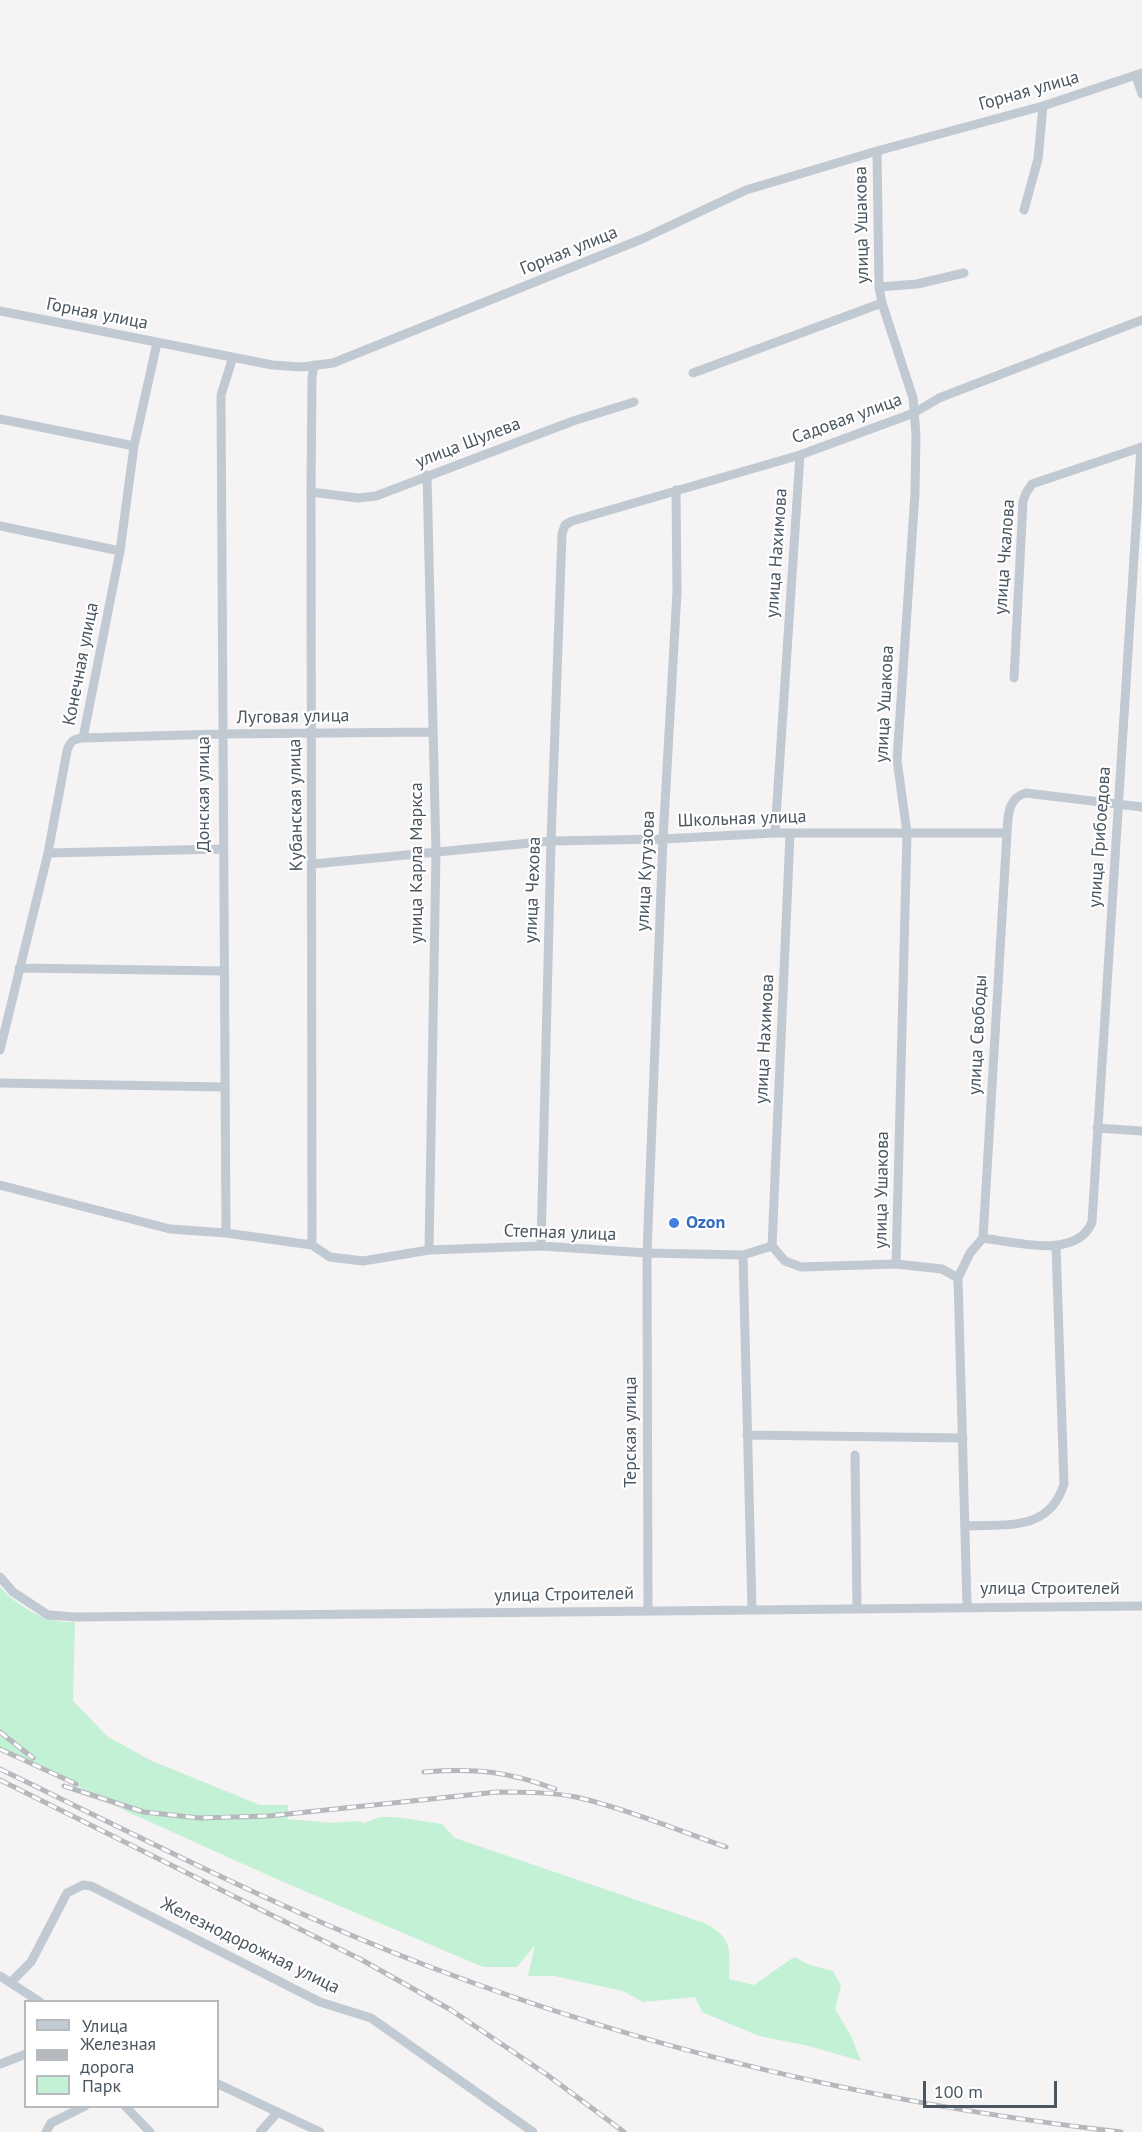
<!DOCTYPE html>
<meta charset="utf-8">
<style>
body{margin:0}
#map{position:relative;width:1142px;height:2132px;overflow:hidden;background:#f5f3f3;font-family:"PT Sans",sans-serif}
canvas{display:block}
.legend{position:absolute;left:24px;top:2000px;width:195px;height:108px;box-sizing:border-box;background:#fff;border:2px solid #b7bbc0;margin:0;padding:8px 10px;list-style:none;font-size:18px;color:#4a5661}
.legend li{display:flex;align-items:center;gap:12px;height:30px}
.legend b{width:30px;border:2px solid #b7bbc0}
.scale{position:absolute;left:923px;top:2081px;width:134px;height:27px;box-sizing:border-box;border:3px solid #4a5661;border-top:0;padding-left:8px;font-size:18px;line-height:21px;white-space:nowrap;color:#4a5661;-webkit-text-stroke:4px #fff;paint-order:stroke}
</style>
<div id="map">
<canvas width="1142" height="2132"></canvas>
<ul class="legend">
<li><b style="height:8px;background:#c1cad2"></b>Улица</li>
<li><b style="height:8px;background:#b5b8bd"></b>Железная дорога</li>
<li><b style="height:16px;background:#c3f1d5"></b>Парк</li>
</ul>
<div class="scale">100 m</div>
</div>
<script>
const c = document.querySelector('canvas').getContext('2d');
c.lineJoin = 'round';
function fill(path, color) { c.fillStyle = color; c.fill(path, 'evenodd'); }
function strokePath(path, color, width, dash) { c.strokeStyle = color; c.lineWidth = width; c.lineCap = dash ? 'butt' : 'round'; c.setLineDash(dash || []); c.stroke(path); }
function drawText(font, color, halo, rows, align = 'center') {
  c.font = font + ' "PT Sans",sans-serif'; c.lineWidth = 4.5; c.setLineDash([]); c.textBaseline = 'middle'; c.strokeStyle = halo; c.fillStyle = color; for (const [text, x, y, turn = 0] of rows) {
    c.save(); c.translate(x, y); c.rotate((+turn || 0) * Math.PI / 180); c.textAlign = isNaN(turn) ? turn : align; if (halo) c.strokeText(text, 0, 0); c.fillText(text, 0, 0); c.restore();
  }
}
fill(new Path2D(`
 M0,1587C18,1607 47,1624 75,1622L73,1701L108,1737L152,1761L260,1805H288V1819L333,1823L356,1821L364,1823L380,1817H395L442,1824L455,1838L704,1923C733,1937 730,1951 729,1979L754,1985L794,1957L810,1965L833,1971L841,1986L835,2009L851,2036L861,2061L809,2046L759,2036L702,2012L695,1997L643,2002L623,1991L554,1976H528L535,1945L517,1967H483L281,1881L130,1813L0,1747Z`), '#c3f1d5');
strokePath(new Path2D(`
 M1136,76L1142,94
 M877,151L879,287L882,303L913,398L916,435L915,493L897,760L907,833L896,1264
 M1024,210L1038,159L1043,106
 M879,287L917,284L964,273
 M0,311L272,365L302,367L333,363L642,239L746,190L877,151L1043,106L1142,73
 M693,373L882,303
 M0,419L134,446
 M427,475L436,853L429,1250
 M311,492L358,498L376,496L573,421L634,402
 M0,526L120,551
 M1014,678L1023,501L1026,493L1032,484L1142,447
 M83,738L220,734L433,732
 M775,833L800,455
 M48,853L221,849
 M313,864L551,841L663,839L775,833H1007C1008,817 1007,798 1026,793L1142,807
 M19,968L224,971
 M0,1050L48,853L67,751C70,742 72,739 83,738L120,551L134,446L157,343
 M0,1083L224,1087
 M1097,1128L1142,1131
 M0,1185L170,1229L226,1233L312,1245L330,1257L363,1261L429,1250L541,1246L647,1253L743,1255L772,1246L785,1261L801,1267L896,1264L942,1269L958,1278L970,1253L983,1238C1015,1242 1077,1260 1092,1222L1141,447
 M226,1233C223,953 221,674 221,395L233,357
 M983,1238L1007,833
 M312,1245L311,492L312,378L314,365
 M541,1246L551,841L562,534L565,525L572,521L800,455L914,413L939,398L1142,320
 M772,1246L790,833
 M743,1255L752,1609
 M958,1278L967,1606
 M747,1435L963,1438
 M855,1455L857,1608
 M966,1526C1007,1524 1049,1532 1064,1484L1056,1246
 M0,1577L13,1592L48,1615L75,1617L1142,1606
 M648,1610L647,1253L663,839L677,592L676,490
 M0,1976L40,2002
 M11,1982L31,1962L67,1893L83,1885L91,1886L320,2002L371,2018L533,2132
 M0,2064L26,2054
 M218,2084L320,2132
 M125,2106L150,2132
 M46,2132L51,2123L85,2106
 M260,2132L278,2112`), '#c1cad2', 9);
const rail = new Path2D(`
 M0,1732L33,1758
 M0,1749L76,1784
 M0,1769C142,1838 285,1912 433,1968C654,2052 886,2105 1121,2132
 M424,1772C475,1768 507,1771 555,1789
 M0,1780L362,1960L451,2010L546,2074L624,2132
 M64,1786L144,1812L199,1818L269,1816L497,1792C523,1792 550,1792 576,1797C627,1809 677,1830 726,1847`);
strokePath(rail, '#b5b8bd', 5);
strokePath(rail, '#fff', 3, [9]);
for (const [x, y, r, color] of [
 [674,1223,6,"#3f7fe0"]
]) { const dot = new Path2D(); dot.arc(x, y, r, 0, 2 * Math.PI); c.fillStyle = color; c.fill(dot); strokePath(dot, '#fff', 2); }
drawText('18px', '#4a5661', '#fff', [
 ["Горная улица",1029,91,-16],
 ["улица Ушакова",862,225,-91],
 ["Горная улица",569,251,-22],
 ["Горная улица",97,314,11],
 ["Садовая улица",847,419,-20],
 ["улица Шулева",468,443,-21],
 ["улица Нахимова",777,553,-86],
 ["улица Чкалова",1005,557,-86],
 ["Конечная улица",81,664,-79],
 ["улица Ушакова",885,704,-87],
 ["Луговая улица",293,717,-1],
 ["Донская улица",204,794,-90],
 ["Кубанская улица",296,805,-91],
 ["Школьная улица",742,819,-2],
 ["улица Грибоедова",1100,837,-86],
 ["улица Карла Маркса",417,863,-90],
 ["улица Кутузова",646,871,-87],
 ["улица Чехова",533,890,-88],
 ["улица Свободы",978,1035,-87],
 ["улица Нахимова",765,1039,-87],
 ["улица Ушакова",882,1190,-89],
 ["Степная улица",560,1233,2],
 ["Терская улица",631,1432,-90],
 ["улица Строителей",1050,1589],
 ["улица Строителей",564,1595,-1],
 ["Железнодорожная улица",250,1946,26]
]);
drawText('bold 18px', '#366cbe', '#fff', [
 ["Ozon",686,1223]
], 'left');
</script>
